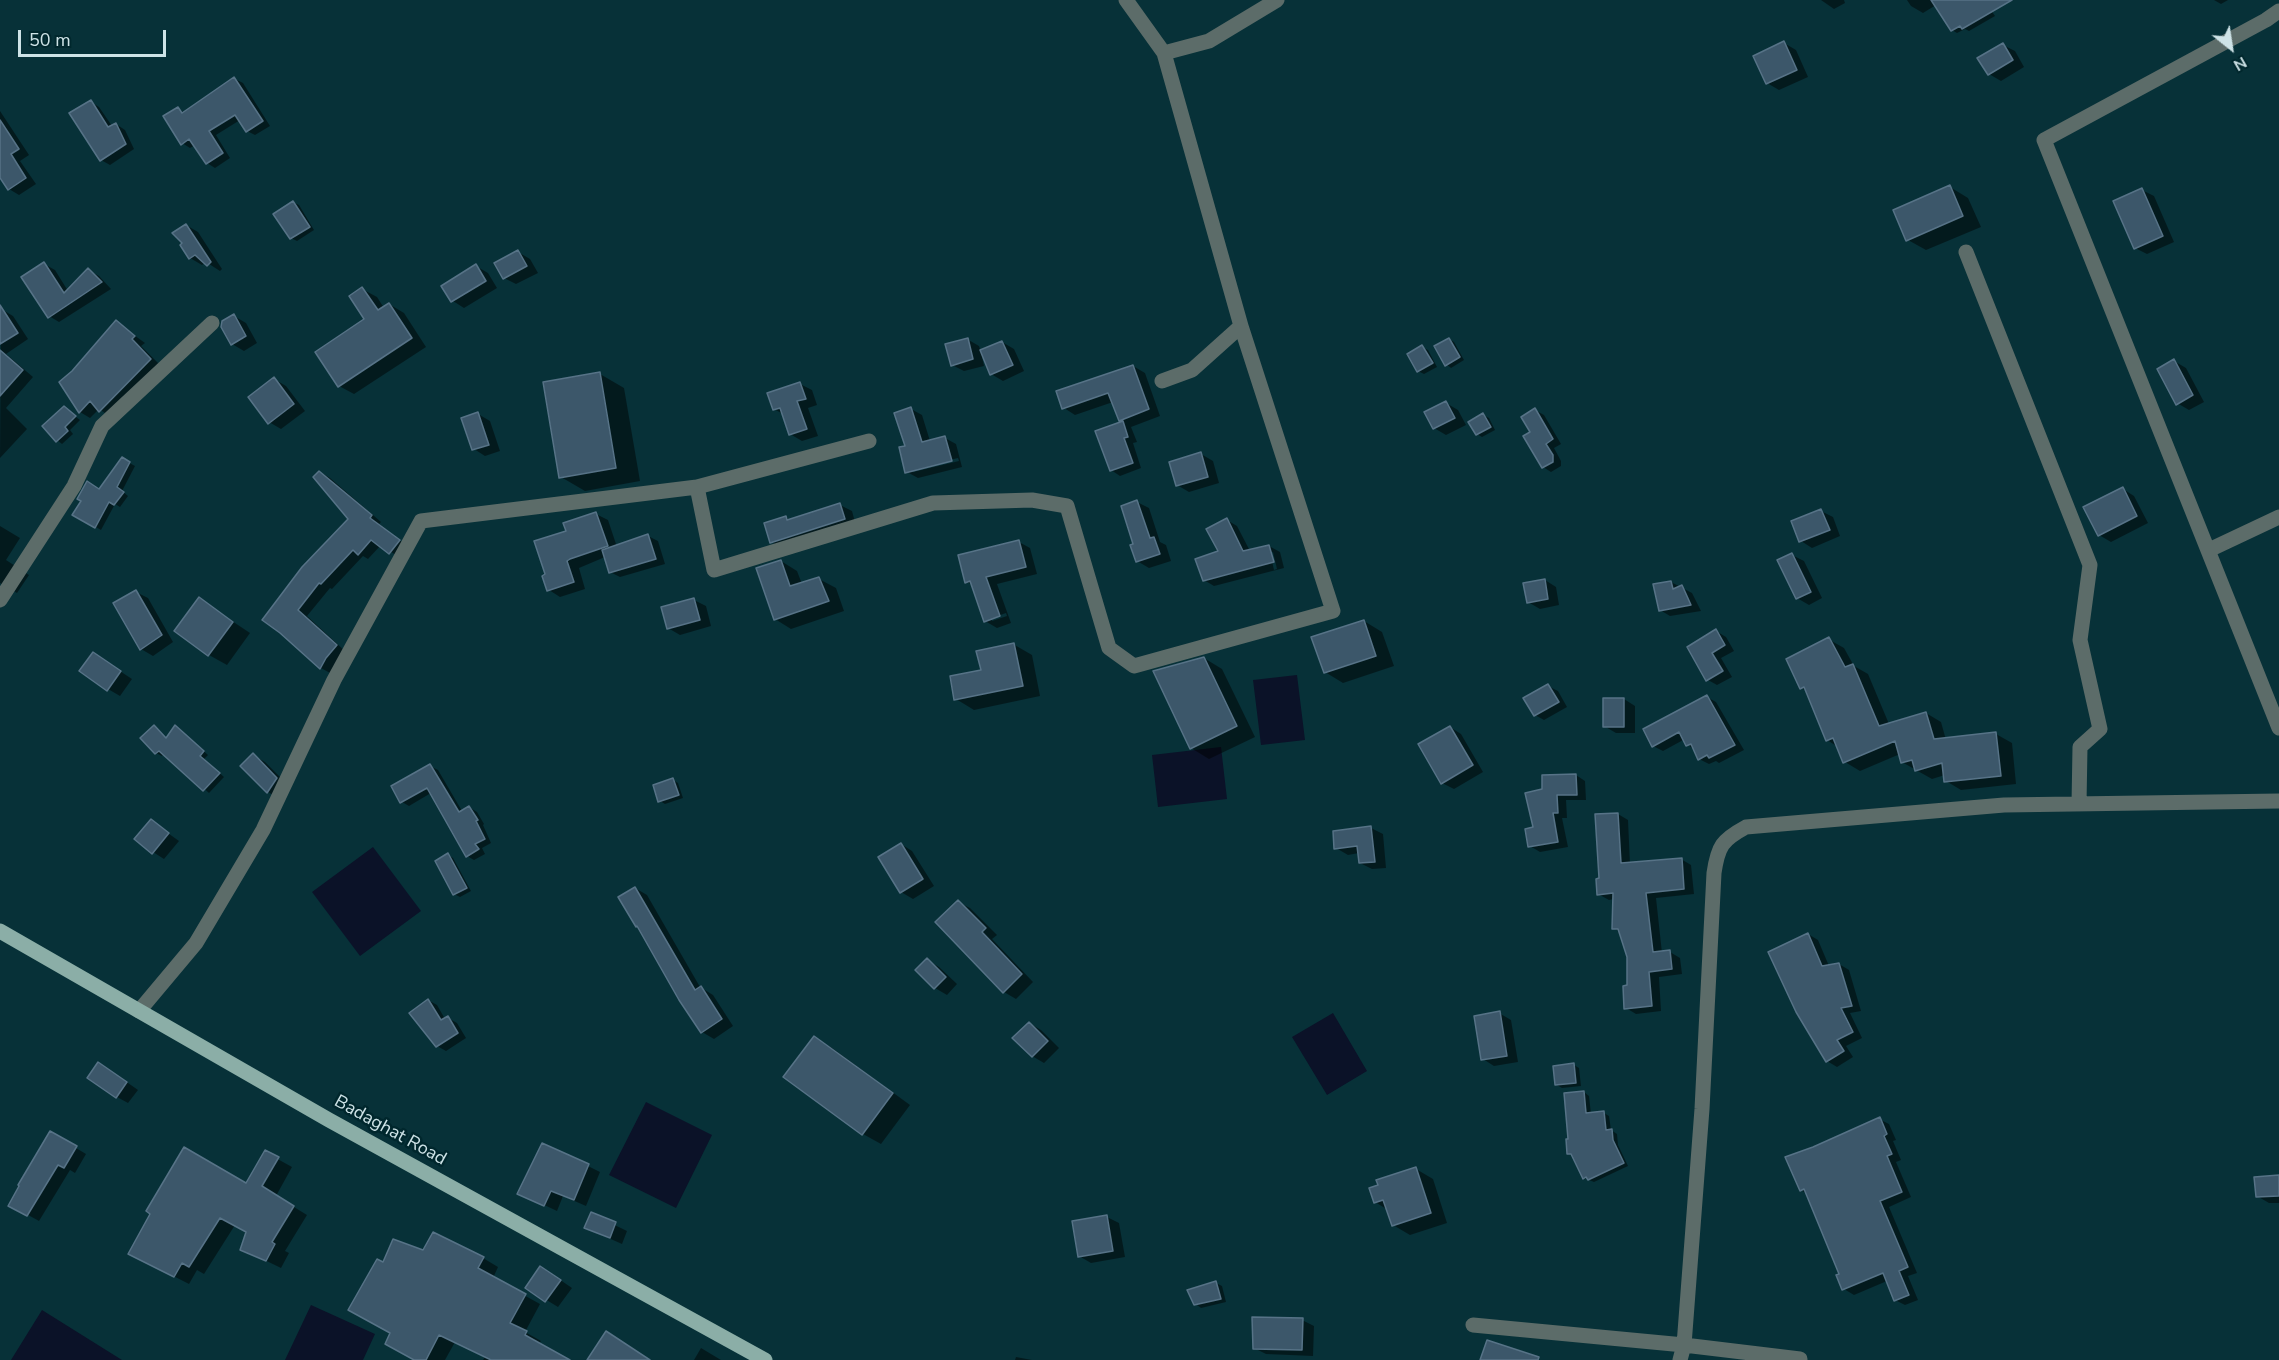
<!DOCTYPE html>
<style>
body{margin:0}
#map{position:relative;width:2279px;height:1360px;overflow:hidden;background:#073138;font-family:"Nunito Sans",sans-serif}
canvas{display:block}
.north{position:absolute;left:2201px;top:18px;width:60px;height:60px;-webkit-text-stroke:4px #00272d;paint-order:stroke;rotate:150deg;font-size:16px;font-weight:700;line-height:24px;text-align:center;color:#cee3e7}
.north::after{content:'';display:block;margin:auto;width:21px;height:27px;background:#cee3e7;clip-path:polygon(50% 0,100% 100%,50% 72%,0 100%)}
.scale{position:absolute;left:18px;top:30px;width:148px;height:27px;box-sizing:border-box;border:3px solid #cee3e7;border-top:0;padding-left:8px;font-size:18px;line-height:21px;white-space:nowrap;color:#cee3e7;-webkit-text-stroke:4px #00272d;paint-order:stroke}
</style>
<div id="map">
<canvas width="2279" height="1360"></canvas>
<div class="north">N</div>
<div class="scale">50 m</div>
</div>
<script>
const c = document.querySelector('canvas').getContext('2d');
c.lineJoin = 'round';
function fill(path, color) { c.fillStyle = color; c.fill(path, 'evenodd'); }
function strokePath(path, color, width, dash) { c.strokeStyle = color; c.lineWidth = width; c.lineCap = dash ? 'butt' : 'round'; c.setLineDash(dash || []); c.stroke(path); }
function drawText(font, color, halo, rows, align = 'center') {
  c.font = font + ' "Nunito Sans",sans-serif'; c.lineWidth = 5; c.setLineDash([]); c.textBaseline = 'middle'; c.strokeStyle = halo; c.fillStyle = color; for (const [text, x, y, turn = 0] of rows) {
    c.save(); c.translate(x, y); c.rotate((+turn || 0) * Math.PI / 180); c.textAlign = isNaN(turn) ? turn : align; if (halo) c.strokeText(text, 0, 0); c.fillText(text, 0, 0); c.restore();
  }
}
fill(new Path2D(`
 M1297,675L1305,740L1261,745L1253,680Z
 M1221,747L1227,799L1158,807L1152,755Z
 M373,847L421,911L360,956L312,892Z
 M1333,1013L1367,1071L1327,1095L1292,1037Z
 M646,1102L712,1135L676,1208L609,1175Z
 M311,1305L375,1334L363,1360H285Z
 M42,1310L122,1360H11Z`), '#0b1228');
fill(new Path2D(`
 M1821,0H1844L1845,3L1834,9Z
 M1907,0H1984L1995,16L1969,31L1965,29L1957,33L1952,30L1936,5L1923,13L1911,6Z
 M2214,0H2228L2221,4Z
 M1784,43L1796,50L1808,77L1779,90L1767,83L1755,57Z
 M2003,45L2015,51L2024,67L2001,81L1989,74Z
 M235,79L243,83L270,126L255,135L247,131L240,120L216,135L230,158L215,168L207,163L195,145L190,148L182,143L178,109L185,113Z
 M91,102L99,107L112,126L116,124L125,130L134,149L110,165L101,160Z
 M0,111L29,155L20,161L36,184L19,195L9,189L0,175Z
 M1950,187L1968,198L1981,227L1926,250L1908,240Z
 M2142,190L2154,196L2174,242L2147,254L2135,248Z
 M293,202L299,205L314,230L297,241L291,238Z
 M186,225L198,232L222,269L220,271L206,262L202,265L190,258Z
 M518,252L530,259L538,273L516,284L504,278Z
 M44,264L55,270L68,291L88,270L99,276L111,289L59,322L49,316Z
 M476,266L488,273L497,288L464,308L453,301L444,286Z
 M362,289L377,297L384,308L389,304L404,313L426,347L354,394L339,386L367,319Z
 M1,309L13,316L28,339L6,354L33,377L6,408L27,429L0,458Z
 M234,316L246,323L257,343L244,351L232,344Z
 M116,322L145,343L141,346L161,366L111,417L99,409L90,418L80,412L73,372Z
 M967,339L979,346L981,352L1002,342L1014,349L1024,371L1003,381L991,374L984,356L982,357L984,366L964,371L952,365Z
 M1449,339L1454,342L1464,360L1451,368L1446,364Z
 M1422,347L1428,350L1437,367L1424,374L1418,371L1409,354Z
 M2174,361L2186,368L2204,402L2189,410L2177,403Z
 M1133,366L1145,373L1160,416L1131,427L1137,442L1133,443L1141,468L1120,476L1111,470L1097,432L1124,422L1120,420L1113,402L1075,415L1064,408Z
 M600,374L624,388L640,481L585,491L561,477Z
 M274,379L286,386L305,411L281,429L269,422Z
 M800,384L812,390L817,405L808,408L818,436L802,441L790,434L783,414L774,409Z
 M1446,403L1458,410L1466,425L1446,435L1434,428Z
 M64,408L80,420L70,430L73,434L62,444L57,440Z
 M911,409L922,415L930,441L945,438L956,444L962,467L918,478L907,472V447ZM958,458L959,461L913,472V469Z
 M1535,410L1544,415L1561,444L1554,448L1561,461V466L1551,472L1543,467L1532,433Z
 M478,414L490,421L500,451L485,456L474,449Z
 M1483,415L1489,418L1495,430L1482,437L1477,434Z
 M1201,454L1213,461L1219,483L1189,492L1177,485Z
 M122,459L135,466L122,491L128,496L120,507L115,504L101,530L74,514L100,490Z
 M320,472L330,478L381,522L379,524L408,547L400,558L381,545L368,559L363,556L332,589L330,588L307,616L346,652L330,673L321,668L281,632L350,519Z
 M2123,489L2134,496L2148,523L2111,542L2099,535Z
 M1137,502L1149,508L1160,542L1166,545L1171,561L1149,568L1137,561L1135,545Z
 M840,505L852,511L856,526L783,548L771,542L786,517L791,521Z
 M1821,511L1833,517L1840,536L1812,548L1801,541Z
 M596,514L608,520L617,547L648,536L658,541L665,564L620,577L610,572L605,557L579,568L585,589L560,597L549,590L568,531Z
 M1227,520L1237,526L1250,551L1269,546L1280,552L1284,568L1214,586L1204,580L1220,552ZM1270,552H1273L1277,569L1274,570Z
 M0,526L20,538L6,560L29,575L17,593L0,583Z
 M1019,542L1030,548L1037,574L997,584L1011,623L997,628L985,621L973,585L967,582ZM1006,613L1007,616L992,621V618Z
 M1792,555L1804,561L1822,598L1809,605L1797,598Z
 M781,561L797,571L802,584L819,579L836,588L844,611L791,629L775,619Z
 M1545,580L1556,587L1559,605L1540,609L1528,602Z
 M1671,582L1692,593L1701,611L1670,616L1660,610Z
 M136,592L148,598L173,642L153,656L141,649Z
 M199,599L250,633L227,665L209,655Z
 M694,600L706,606L711,626L680,635L668,628Z
 M1364,621L1382,632L1394,666L1343,683L1325,672Z
 M1716,631L1726,637L1734,651L1721,658L1732,677L1717,685L1708,680L1689,647Z
 M1828,639L1844,648L1854,666L1868,674L1889,724L1926,713L1941,722L1946,740L1996,734L2012,743L2016,784L1961,790L1946,781L1945,775L1932,779L1916,770L1902,762L1900,754L1860,771L1845,762L1838,747L1827,740L1807,691L1801,688Z
 M1013,644L1032,655L1040,696L974,710L956,699L982,671Z
 M94,654L132,679L120,696L108,689Z
 M1204,658L1222,669L1255,737L1209,759L1191,748Z
 M1548,686L1558,691L1567,707L1544,720L1535,715Z
 M1707,697L1716,702L1744,750L1719,763L1716,761L1709,764L1699,759L1695,750L1688,745L1685,739L1663,751L1653,746Z
 M1624,699L1635,706V733H1616L1604,726Z
 M154,727L168,739L176,727L208,755L204,759L224,777L209,793L164,753L162,756L156,753Z
 M1450,727L1461,734L1483,772L1454,789L1442,783Z
 M253,755L265,762L288,785L280,799L268,792L242,766Z
 M430,766L438,770L462,811L469,807L477,812L484,824L483,825L491,843L482,848L485,854L474,860L467,856L431,793L409,806L402,802Z
 M1576,775L1585,781L1586,800H1566L1567,818H1562L1568,847L1540,852L1530,846L1544,790Z
 M673,780L678,783L683,798L665,804L660,801Z
 M1618,814L1628,820L1630,864L1681,859L1691,865L1694,894L1656,898L1662,953L1670,952L1680,958L1682,974L1659,977L1661,1011L1636,1014L1626,1008L1629,956L1621,932L1613,928L1614,899L1609,900L1598,894Z
 M151,821L179,841L164,859L153,852Z
 M1371,828L1383,834L1386,868L1372,869L1360,863L1359,853L1348,855L1336,848Z
 M901,844L912,851L934,886L913,899L901,892L880,857Z
 M448,855L453,858L471,891L460,897L454,894L437,862Z
 M635,888L647,895L700,987L713,995L733,1026L714,1039L702,1032Z
 M958,902L970,908L997,935L992,939L1033,982L1016,999L1004,992Z
 M1808,934L1818,940L1829,966L1839,964L1849,970L1861,1011L1850,1013L1862,1038L1846,1046L1853,1057L1837,1067L1827,1061Z
 M927,960L939,967L957,984L947,995L935,988L917,970Z
 M428,1000L437,1005L445,1019L448,1018L457,1023L466,1038L446,1051L437,1046Z
 M1499,1013L1511,1020L1518,1062L1494,1066L1483,1059Z
 M1029,1023L1041,1030L1059,1048L1044,1063L1032,1056Z
 M814,1038L832,1048L910,1105L881,1144L863,1134Z
 M1574,1065L1579,1068L1581,1086L1562,1088L1557,1085Z
 M111,1071L138,1090L128,1103L117,1097Z
 M1584,1092L1589,1096L1591,1114L1604,1113L1609,1116L1611,1130L1617,1134L1618,1145L1628,1166L1594,1182L1584,1178L1574,1156L1569,1153L1570,1140Z
 M1879,1119L1889,1124L1896,1140L1893,1141L1901,1160L1896,1162L1911,1197L1889,1207L1917,1273L1908,1276L1918,1300L1905,1305L1895,1300L1887,1281L1854,1295L1844,1289L1841,1275L1807,1194L1801,1190L1813,1149Z
 M51,1133L86,1154L75,1173L70,1170L39,1221L10,1205Z
 M265,1152L292,1167L276,1196L307,1215L285,1251L289,1253L281,1268L242,1249L248,1232L235,1225L204,1274L197,1270L189,1284L144,1261L246,1185Z
 M588,1166L600,1172L586,1206L563,1196L557,1211L519,1193Z
 M1416,1169L1433,1179L1447,1223L1410,1235L1393,1225L1388,1210L1375,1202Z
 M2279,1176V1203H2269L2257,1196Z
 M592,1214L627,1231L622,1244L586,1228Z
 M1107,1217L1119,1223L1125,1257L1091,1263L1079,1256Z
 M424,1252L483,1258L498,1267L493,1278L540,1304L525,1332L541,1341L539,1344L567,1360H483L485,1357L455,1342L445,1360H416L392,1333L384,1265Z
 M553,1275L572,1288L558,1307L527,1288Z
 M1216,1283L1222,1286L1226,1302L1201,1308L1196,1304Z
 M1302,1320L1314,1326L1313,1356L1266,1354L1254,1348Z
 M701,1348L721,1360H694Z
 M1016,1357L1032,1360H1015Z`), '#0007');
const building = new Path2D(`
 M1931,0H2012L1962,29L1960,26L1951,31Z
 M1784,41L1797,70L1766,84L1753,56Z
 M2003,43L2013,60L1988,75L1977,58Z
 M234,77L263,121L246,132L235,115L209,131L223,153L206,164L189,139L181,145L163,116L178,107L182,113Z
 M91,100L108,127L116,123L126,144L100,161L69,113Z
 M0,120L19,149L11,154L26,178L8,190L0,178Z
 M1950,185L1963,216L1906,241L1893,210Z
 M2142,188L2163,236L2134,249L2113,201Z
 M293,201L310,227L290,239L273,214Z
 M186,224L211,262L207,266L195,255L189,259L180,245L182,243L172,233Z
 M518,250L527,266L503,279L494,263Z
 M44,262L64,293L88,268L102,282L48,318L21,277Z
 M476,264L486,281L451,302L441,286Z
 M362,287L378,310L389,303L412,338L338,387L315,352L364,319L349,296Z
 M0,305L18,333L0,344Z
 M234,314L246,336L231,345L221,327L222,321Z
 M116,320L135,336L132,339L151,359L99,412L90,401L79,413L59,382L72,371Z
 M968,338L973,359L951,366L945,344Z
 M1449,338L1460,357L1445,366L1434,346Z
 M1002,341L1013,365L990,375L980,350Z
 M1422,345L1433,363L1417,372L1407,354Z
 M0,350L23,370L0,396Z
 M2174,359L2193,395L2176,405L2157,369Z
 M1133,365L1149,409L1119,421L1108,393L1062,409L1056,391Z
 M600,372L616,468L559,478L543,382Z
 M274,377L294,404L268,424L248,397Z
 M800,382L806,399L797,401L807,429L789,435L780,408L773,410L767,393Z
 M1446,401L1455,418L1433,429L1424,412Z
 M64,406L76,416L65,427L68,431L56,442L42,426Z
 M911,407L922,442L945,436L952,461L905,473L899,447L905,446L894,413Z
 M1535,408L1553,439L1546,444L1553,455V462L1542,468L1523,436L1530,432L1521,417Z
 M478,412L489,445L472,450L461,418Z
 M1483,413L1491,427L1476,435L1468,422Z
 M1123,421L1128,437L1124,438L1133,463L1110,471L1095,431Z
 M1201,452L1208,477L1176,486L1169,462Z
 M122,457L130,462L117,487L124,492L114,505L109,502L95,528L72,515L81,501L77,499L87,481L99,489Z
 M319,471L372,515L370,518L400,540L389,554L371,540L358,555L353,550L321,584L319,583L298,610L337,645L326,658L320,669L280,633L262,620L302,567L348,519L313,477Z
 M2123,487L2137,516L2098,536L2083,507Z
 M1137,500L1150,538L1154,537L1160,554L1136,562L1130,545L1133,544L1121,506Z
 M840,503L845,519L770,543L764,523L786,516L787,520Z
 M1821,509L1830,530L1799,542L1791,521Z
 M596,512L608,546L570,559L567,561L574,582L547,591L542,576L545,574L534,541L566,531L563,523Z
 M1227,518L1243,551L1269,545L1274,562L1203,581L1195,559L1218,551L1206,529Z
 M648,534L656,559L609,573L602,550Z
 M1019,540L1026,567L986,577L1000,616L984,622L970,581L965,583L958,555Z
 M1792,553L1811,592L1796,599L1777,560Z
 M781,560L790,586L819,577L829,601L774,620L756,568Z
 M1545,579L1548,599L1527,603L1523,583Z
 M1671,581L1673,589L1682,585L1691,605L1659,611L1653,584Z
 M136,590L162,635L140,650L113,603Z
 M199,597L233,622L208,656L174,631Z
 M694,598L700,620L667,629L661,607Z
 M1364,620L1376,656L1324,673L1311,637Z
 M1716,629L1725,645L1712,653L1723,671L1706,681L1687,647Z
 M1829,637L1845,667L1853,664L1879,726L1926,712L1934,739L1996,732L2001,776L1944,782L1942,763L1915,771L1912,760L1901,763L1895,741L1843,763L1833,738L1826,741L1804,687L1800,689L1786,659Z
 M1014,643L1023,686L954,700L950,676L981,670L976,651Z
 M93,652L121,671L107,691L79,671Z
 M1204,657L1237,726L1190,749L1153,671Z
 M1548,684L1559,702L1534,716L1523,698Z
 M1707,695L1735,745L1709,758L1707,755L1698,760L1691,744L1686,746L1679,732L1652,747L1643,729Z
 M1603,698H1624V727H1603Z
 M154,725L166,738L175,725L204,751L200,756L220,773L203,791L159,751L155,754L140,738Z
 M1450,726L1473,765L1441,784L1418,744Z
 M253,753L277,778L267,793L240,766Z
 M430,764L459,812L469,806L478,820L476,821L485,839L475,844L479,849L466,857L427,788L400,803L391,786Z
 M1576,774L1577,795H1557L1558,813H1553L1558,842L1528,847L1525,829L1533,827L1525,793L1542,789V775Z
 M673,778L679,795L658,802L653,785Z
 M1618,813L1621,863L1682,858L1684,889L1646,893L1653,952L1670,950L1672,969L1649,972L1652,1006L1624,1009L1623,986L1627,985V957L1618,929H1612L1613,893L1597,895L1596,879L1599,878L1595,814Z
 M151,819L169,833L152,854L134,839Z
 M1371,826L1375,862L1359,863L1357,846L1334,849L1333,831Z
 M901,843L923,879L900,893L878,857Z
 M448,853L467,888L453,895L435,861Z
 M635,887L695,990L701,986L722,1019L701,1033L679,1000L637,926L636,927L618,897Z
 M958,900L986,928L982,932L1022,974L1003,993L935,922Z
 M1808,933L1822,966L1839,963L1852,1006L1841,1008L1853,1032L1837,1040L1844,1051L1826,1062L1796,1012L1768,952Z
 M927,958L946,977L934,989L915,970Z
 M428,999L441,1020L448,1016L458,1033L436,1047L409,1013Z
 M1500,1011L1507,1056L1481,1060L1474,1016Z
 M1029,1022L1048,1041L1032,1057L1012,1038Z
 M814,1036L893,1093L862,1135L783,1077Z
 M98,1062L127,1082L116,1098L87,1078Z
 M1574,1063L1576,1083L1555,1085L1553,1066Z
 M1584,1091L1586,1113L1604,1111L1606,1130L1612,1129L1613,1140L1624,1163L1588,1180L1586,1177L1583,1179L1571,1154H1567L1566,1139H1568L1564,1093Z
 M1880,1117L1887,1134L1884,1136L1892,1154L1887,1156L1902,1192L1880,1201L1908,1267L1899,1271L1909,1295L1894,1301L1883,1273L1842,1290L1836,1275L1839,1274L1804,1189L1800,1191L1785,1157L1813,1147Z
 M50,1131L77,1146L64,1168L58,1165L27,1216L8,1206L19,1186L18,1185Z
 M542,1143L589,1164L574,1200L551,1191L544,1206L517,1194Z
 M184,1147L246,1183L265,1150L279,1157L262,1186L294,1206L272,1242L275,1244L266,1261L240,1250L246,1232L220,1218L189,1267L182,1263L174,1277L128,1254L150,1214L146,1211Z
 M1416,1167L1431,1213L1392,1226L1383,1200L1374,1203L1369,1188L1378,1185L1376,1180Z
 M2279,1175V1196L2256,1197L2254,1177Z
 M591,1212L616,1222L610,1238L584,1228Z
 M1107,1215L1113,1251L1078,1257L1072,1221Z
 M433,1232L484,1257L478,1268L526,1294L510,1323L527,1331L525,1335L570,1360H491L439,1335L426,1360H414L385,1344L390,1333L348,1310L377,1259L383,1262L393,1239L423,1250Z
 M540,1266L561,1280L545,1302L525,1288Z
 M1216,1281L1221,1299L1194,1305L1187,1290Z
 M1252,1317L1303,1318L1302,1350L1253,1349Z
 M606,1331L650,1360H587Z
 M1487,1340L1539,1357L1538,1360H1480Z`);
fill(building, '#3c576a');
strokePath(building, '#577387', 1.5);
strokePath(new Path2D(`
 M1126,0L1164,53
 M2279,11L2266,20L2044,140L2279,728
 M1966,252L2090,565L2080,640L2100,729L2080,747L2079,804
 M1162,381L1192,370L1241,326L1164,53L1209,41L1277,0
 M697,487L714,570L933,503L1032,500L1067,506L1109,648L1134,666L1333,611L1241,326
 M2209,550L2279,517
 M0,600L74,486L102,426L212,323
 M139,1011L196,943L263,830L334,680L421,521L697,487L869,441
 M1473,1325L1684,1345L1800,1359
 M1680,1360L1684,1345L1702,1109L1714,873C1718,846 1722,840 1746,827L2004,805L2279,801`), '#5c6c69', 15);
strokePath(new Path2D(`
 M0,931L329,1120L765,1360`), '#8baea7', 15);
drawText('18px', '#cee3e7', '#00272d', [
 ["Badaghat Road",390,1131,29]
]);
</script>
